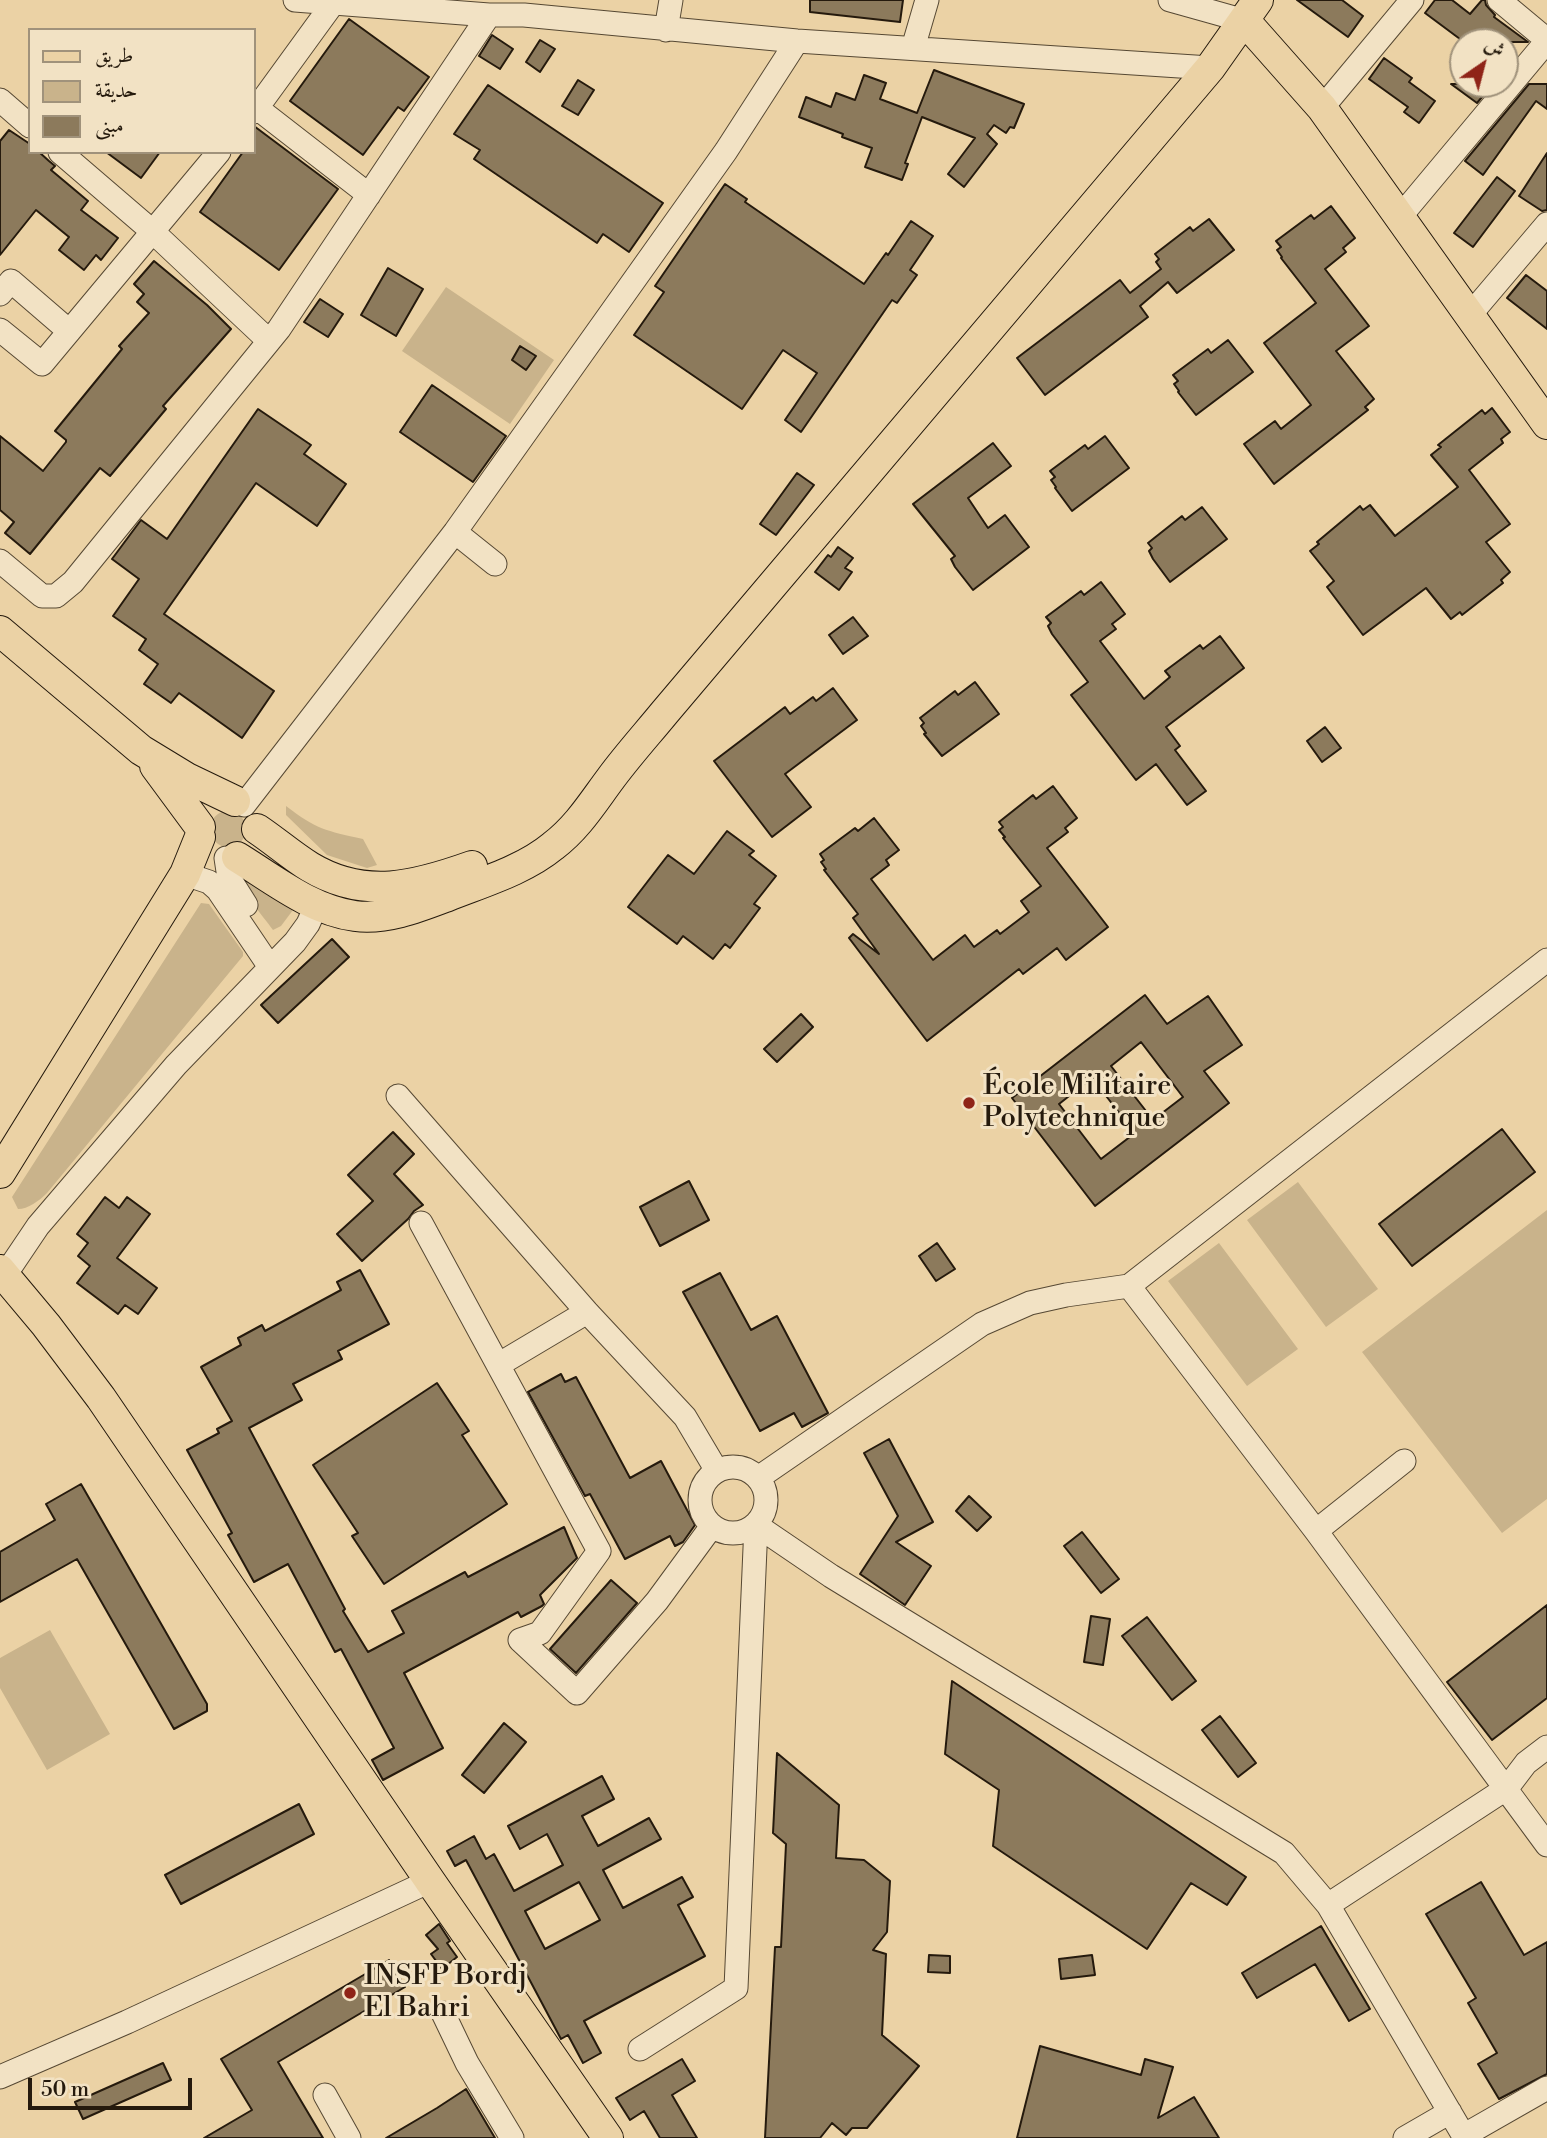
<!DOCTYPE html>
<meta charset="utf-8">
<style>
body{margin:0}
#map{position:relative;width:1547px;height:2138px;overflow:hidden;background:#ebd2a5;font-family:"Libre Bodoni",Amiri,serif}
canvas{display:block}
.legend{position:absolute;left:28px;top:28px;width:228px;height:126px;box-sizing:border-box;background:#f2e2c4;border:2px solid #a0927b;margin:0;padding:9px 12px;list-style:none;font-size:21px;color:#251a0d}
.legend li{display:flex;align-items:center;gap:14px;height:35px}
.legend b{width:35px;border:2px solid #a0927b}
.north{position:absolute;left:1449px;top:28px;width:70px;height:70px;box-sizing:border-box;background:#f2e2c4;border:2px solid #a0927b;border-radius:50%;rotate:35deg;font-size:19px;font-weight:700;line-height:28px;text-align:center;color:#251a0d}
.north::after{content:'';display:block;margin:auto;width:24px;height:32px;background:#8f2418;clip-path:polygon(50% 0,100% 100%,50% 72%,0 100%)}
.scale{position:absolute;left:28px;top:2078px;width:164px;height:32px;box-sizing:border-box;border:4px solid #251a0d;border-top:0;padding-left:9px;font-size:21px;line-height:24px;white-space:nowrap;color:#251a0d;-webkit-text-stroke:5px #f2e2c4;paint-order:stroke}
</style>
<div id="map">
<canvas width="1547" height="2138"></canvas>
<ul class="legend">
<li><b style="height:9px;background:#ebd2a5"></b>طريق</li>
<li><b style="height:19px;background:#c9b38b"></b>حديقة</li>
<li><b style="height:19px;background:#8c7a5c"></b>مبنى</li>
</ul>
<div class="north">ش</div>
<div class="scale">50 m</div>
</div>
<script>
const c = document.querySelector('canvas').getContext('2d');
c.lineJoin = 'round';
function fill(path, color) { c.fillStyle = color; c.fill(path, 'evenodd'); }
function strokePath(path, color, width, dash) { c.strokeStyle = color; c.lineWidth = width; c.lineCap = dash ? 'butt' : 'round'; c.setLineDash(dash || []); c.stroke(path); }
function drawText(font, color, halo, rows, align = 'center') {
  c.font = font + ' "Libre Bodoni",serif'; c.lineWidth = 6; c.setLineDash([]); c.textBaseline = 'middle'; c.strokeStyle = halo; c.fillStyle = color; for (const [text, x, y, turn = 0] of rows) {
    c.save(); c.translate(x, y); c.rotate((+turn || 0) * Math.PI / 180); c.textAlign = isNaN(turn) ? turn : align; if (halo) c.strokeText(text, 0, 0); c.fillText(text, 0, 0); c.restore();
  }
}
fill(new Path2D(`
 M446,287L554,360L510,424L402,351Z
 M286,806C316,829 326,831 363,839L377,865L367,868L327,855L286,815Z
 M210 829a18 18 0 1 1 36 0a18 18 0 1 1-36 0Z
 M244,873L299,902L281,926L273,930C262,914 240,893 244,873Z
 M201,903L209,904L243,952V956L47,1193C39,1201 28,1209 18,1209L12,1197Z
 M1298,1182L1378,1289L1326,1327L1247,1220Z
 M1547,1210V1499L1502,1533L1362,1352Z
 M1219,1243L1298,1349L1247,1386L1168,1281Z
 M50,1630L110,1734L47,1770L0,1688V1658Z`), '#c9b38b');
const building = new Path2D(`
 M810,0H903L900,22L810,12Z
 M1297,0H1342L1363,16L1348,37Z
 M1435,0H1452L1470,14L1482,0H1485L1486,5L1495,15L1494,17L1528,42H1464L1425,13Z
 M349,19L429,77L404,111L398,107L363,155L290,101Z
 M492,35L513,49L500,69L479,56Z
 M540,40L555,49L540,72L526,62Z
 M1384,58L1412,78L1409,82L1435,101L1419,123L1404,112L1408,107L1369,79Z
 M934,70L1024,104L1014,128L1010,127L1006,133L994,125L987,134L997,144L964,187L948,174L975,138L922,117L905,163L908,164L902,180L865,167L872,148L842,137L843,134L799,117L806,97L831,107L836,93L855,100L864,75L886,83L880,99L917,113Z
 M578,80L594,90L578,115L562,106Z
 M1451,84H1493L1477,103Z
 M1529,84H1547V109L1536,101L1483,175L1465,161Z
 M488,85L663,203L629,252L603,234L597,243L474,159L480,150L454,134Z
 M254,126L338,189L279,270L200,212L243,152H254Z
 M9,130L30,144V152H39L49,161L55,166L51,170L88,201L81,210L118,238L101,260L96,255L84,270L59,250L69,237L36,210L0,255V141Z
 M106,152H160L141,178Z
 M1547,153V210L1542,211L1519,196Z
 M1497,177L1515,191L1473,247L1454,233Z
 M725,184L747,199L745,202L864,284L886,253L888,255L911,221L933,236L910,270L917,275L897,303L892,300L801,432L785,420L817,373L783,350L742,409L634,335L664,292L655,286Z
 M1331,206L1355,238L1343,248L1346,252L1325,269L1369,326L1336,351L1374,399L1365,407L1368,410L1274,484L1244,444L1275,421L1281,429L1311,405L1264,343L1316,303L1281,258L1282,257L1277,250L1281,247L1276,241L1311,215L1314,219Z
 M1209,219L1234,250L1177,293L1168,282L1140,306L1148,317L1045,395L1017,358L1120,280L1130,293L1161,269L1156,262L1159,259L1155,254L1190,227L1193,231Z
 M154,261L207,305L231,329L163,406L166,409L110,476L100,468L30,554L5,533L14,522L0,510V436L43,471L66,442V440L55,431L122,349L119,346L149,313L137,302L144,294L134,284Z
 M388,268L423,289L396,336L361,315Z
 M1526,275L1547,291V329L1507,298Z
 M320,299L343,314L328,337L304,322Z
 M1228,340L1253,372L1196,415L1178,392L1179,391L1174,384L1178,381L1173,375L1208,349L1211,353Z
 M520,346L536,356L526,370L512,360Z
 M432,385L506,436L473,482L400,432Z
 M1492,408L1510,432L1501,439L1503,443L1469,470L1510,524L1486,542L1510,572L1501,580L1503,583L1462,615L1460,612L1451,619L1426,588L1363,635L1327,587L1334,581L1310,551L1319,544L1317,542L1360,506L1363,510L1370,505L1395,536L1458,487L1431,455L1441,447L1438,445L1482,410L1485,414Z
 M258,409L311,445L304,454L346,484L317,526L256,483L164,614L274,691L242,738L179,693L171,703L144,684L158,664L139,650L146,639L113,616L139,579L112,559L141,520L167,539Z
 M1105,436L1129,468L1072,511L1055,488L1056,487L1051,480L1055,477L1050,471L1085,445L1088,449Z
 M993,443L1011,466L968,498L988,528L1005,515L1029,547L973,590L955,567L951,559L955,556L913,504Z
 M797,473L814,485L776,535L760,524Z
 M1202,507L1227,539L1170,582L1153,559L1149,551L1152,548L1148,543L1182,516L1185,520Z
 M838,547L853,558L845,568L852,572L839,590L815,572L828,555L831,557Z
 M1101,582L1125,614L1112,624L1116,629L1100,641L1144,699L1170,677L1165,671L1200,645L1203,649L1220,636L1244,668L1166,727L1180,746L1175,750L1206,791L1187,805L1156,764L1136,780L1071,695L1088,682L1052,634L1048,626L1051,623L1046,617L1081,591L1084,595Z
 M853,617L868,636L843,654L829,635Z
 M975,682L999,714L942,756L924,734L926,733L921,726L924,723L920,718L955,691L958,695Z
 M833,688L857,720L785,774L811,807L772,837L714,761L785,707L790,714L813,697L816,701Z
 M1325,727L1341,748L1322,762L1307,741Z
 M1053,786L1077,818L1065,828L1068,832L1047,848L1108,927L1066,960L1057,948L1023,974L1019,969L927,1041L849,938L853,934L879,954L853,918L858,914L824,870L826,869L821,862L824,860L820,854L855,828L858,831L874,818L899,850L886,860L889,865L871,879L933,960L965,935L974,947L997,930L1000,934L1029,912L1021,901L1041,886L1003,838L1005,837L999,830L1003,827L999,822L1033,795L1036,799Z
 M727,831L754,851L749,855L776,876L754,904L760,908L730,948L725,944L713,959L683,936L677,944L628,907L668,855L694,874Z
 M332,939L349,957L278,1023L261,1005Z
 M1145,995L1167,1024L1208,996L1242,1045L1204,1071L1229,1103L1095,1206L1012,1098ZM1141,1042L1183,1097L1153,1120L1111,1066ZM1092,1078L1135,1133L1101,1159L1059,1104Z
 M801,1014L813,1027L777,1062L764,1049Z
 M1502,1129L1535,1172L1412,1266L1379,1224Z
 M393,1132L414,1154L394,1174L423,1205L414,1211L408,1219L362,1261L337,1234L373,1201L348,1175Z
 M689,1181L709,1220L660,1246L640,1207Z
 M105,1197L119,1208L127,1197L150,1214L117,1258L157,1288L138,1314L125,1305L118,1314L77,1283L90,1266L78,1256L88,1243L77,1234Z
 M937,1243L955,1269L936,1281L919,1256Z
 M360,1270L389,1324L338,1351L342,1359L293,1384L302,1400L249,1428L345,1609L343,1611L368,1652L404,1633L392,1611L465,1572L468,1577L564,1527L577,1558L540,1595L544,1604L542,1606L521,1617L518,1612L404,1673L443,1748L383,1780L372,1760L394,1748L341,1649L335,1652L288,1564L254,1582L228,1535L232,1533L187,1450L219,1433L217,1429L232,1421L201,1367L241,1345L238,1338L262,1325L265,1331L341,1290L337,1282Z
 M720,1273L751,1330L777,1316L828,1413L802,1427L794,1413L760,1431L683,1292Z
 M561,1374L565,1382L576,1377L630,1478L661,1461L695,1525L683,1542L675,1546L670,1536L625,1559L590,1494L585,1496L528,1392Z
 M437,1383L469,1431L462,1435L507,1504L384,1584L352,1536L358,1533L313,1465Z
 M889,1439L933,1522L896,1542L931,1566L905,1605L860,1574L898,1516L864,1453Z
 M81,1484L207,1704V1711L174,1729L77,1559L0,1602V1552L55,1520L46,1504Z
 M969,1496L991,1517L977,1531L956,1511Z
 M1082,1532L1119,1579L1101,1593L1064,1546Z
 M611,1580L637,1603L576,1673L550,1649Z
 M1547,1605V1698L1492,1740L1447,1682Z
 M1091,1616L1110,1619L1103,1665L1084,1662Z
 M1147,1617L1196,1681L1172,1700L1122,1636Z
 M952,1681L1246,1877L1227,1905L1191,1883L1147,1949L993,1846L999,1790L945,1754Z
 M1220,1716L1256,1763L1238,1777L1202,1730Z
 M504,1723L526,1742L484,1793L462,1775Z
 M777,1753L839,1805L836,1858L864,1860L890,1881L887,1932L873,1950L886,1954L882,2035L919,2066L867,2128H852L846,2135L832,2123L820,2138H765L775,1947H781L786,1844L773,1833Z
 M602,1776L614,1799L582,1816L598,1846L649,1818L661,1839L603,1870L623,1908L682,1877L693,1897L678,1905L705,1956L584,2021L601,2053L583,2063L568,2035L561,2039L466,1860L455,1866L447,1851L474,1836L486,1859L494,1854L514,1891L563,1865L547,1834L520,1849L508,1826ZM579,1882L600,1920L545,1949L525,1911Z
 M299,1804L314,1834L181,1904L165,1875Z
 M1481,1882L1524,1955L1547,1942V2074L1499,2099L1478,2064L1497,2053L1468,2003L1476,1998L1426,1914Z
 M439,1924L450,1941L447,1943L457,1957L442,1969L431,1954L438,1949L426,1935Z
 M1321,1926L1370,2009L1349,2021L1315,1964L1257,1998L1242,1973Z
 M929,1955L950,1956V1973L928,1972Z
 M1092,1955L1095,1975L1061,1979L1059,1959Z
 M389,1960L405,1987L278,2062L323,2138H204L252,2110L221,2059Z
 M1040,2046L1141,2075L1145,2059L1173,2067L1158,2118L1194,2097L1219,2138H1017Z
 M682,2059L695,2081L672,2095L697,2138H660L644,2111L630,2120L616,2098Z
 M163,2063L171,2080L83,2119L75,2102Z
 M466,2089L495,2138H386L437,2108Z`);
fill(building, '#8c7a5c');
strokePath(building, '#251a0d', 2);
const minor = new Path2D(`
 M295,0L489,15H524L797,41L1210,68
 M1170,0L1245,21
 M1499,0L1547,40
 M666,30L671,0
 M913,48L927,0
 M0,100L30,126
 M257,108L369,195
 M1322,108L1412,0
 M254,112L334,2
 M60,152L152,231L269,341
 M1399,218L1547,41
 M0,294L11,281L69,331
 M1469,316L1547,224
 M0,330L42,364L219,152
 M455,532L495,564
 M0,561L42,596H56L73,582L279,329L489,15
 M244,805L455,532L726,151L797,41
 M226,858L229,878L246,905
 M185,874L209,882L218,890L270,967
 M398,1096L587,1312L685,1417L717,1471
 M421,1223L599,1551L540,1633L520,1640L577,1693L657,1601L712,1526
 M5,1275L38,1226L176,1065L295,942L308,924L317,904
 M1129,1286L1547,960
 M498,1365L587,1312
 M700 1500a33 33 0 1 1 66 0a33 33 0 1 1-66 0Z
 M758,1478L982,1324L1030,1303L1066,1295L1129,1286L1316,1531L1547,1845
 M756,1525L831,1576L1284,1853L1328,1905L1465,2138
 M1316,1531L1404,1461
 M1328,1905L1507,1788L1526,1763L1547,1747
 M443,2013L467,2063L512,2138
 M640,2049L736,1988L756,1525
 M0,2077L127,2022L430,1881
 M325,2095L349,2138
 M1463,2136L1547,2088
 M1405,2138L1450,2112`);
const major = new Path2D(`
 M1245,21L1322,108L1547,424
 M0,631L141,750L187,778L235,801
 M155,766L200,827
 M257,829C275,841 292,856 310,867C365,900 416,886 472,866
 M237,857C273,879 311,910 355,916C387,920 419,907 448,896C483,882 524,870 553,846C578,827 593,802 611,778C628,755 647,734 665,712L1210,68L1258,0
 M0,1173L185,874L200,837
 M0,1270L46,1325L101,1398L430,1881L608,2138`);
strokePath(minor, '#564833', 25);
strokePath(major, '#251a0d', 32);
strokePath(minor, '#f2e2c4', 23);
strokePath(major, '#ebd2a5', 30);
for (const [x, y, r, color] of [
 [969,1103,7,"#8f2418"],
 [350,1993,7,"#8f2418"]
]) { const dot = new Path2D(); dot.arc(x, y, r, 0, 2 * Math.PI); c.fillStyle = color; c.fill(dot); strokePath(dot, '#f2e2c4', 2.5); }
drawText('28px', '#251a0d', '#f2e2c4', [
 ["École Militaire",983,1087],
 ["Polytechnique",983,1119],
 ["INSFP Bordj",364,1977],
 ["El Bahri",364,2009]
], 'left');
</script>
